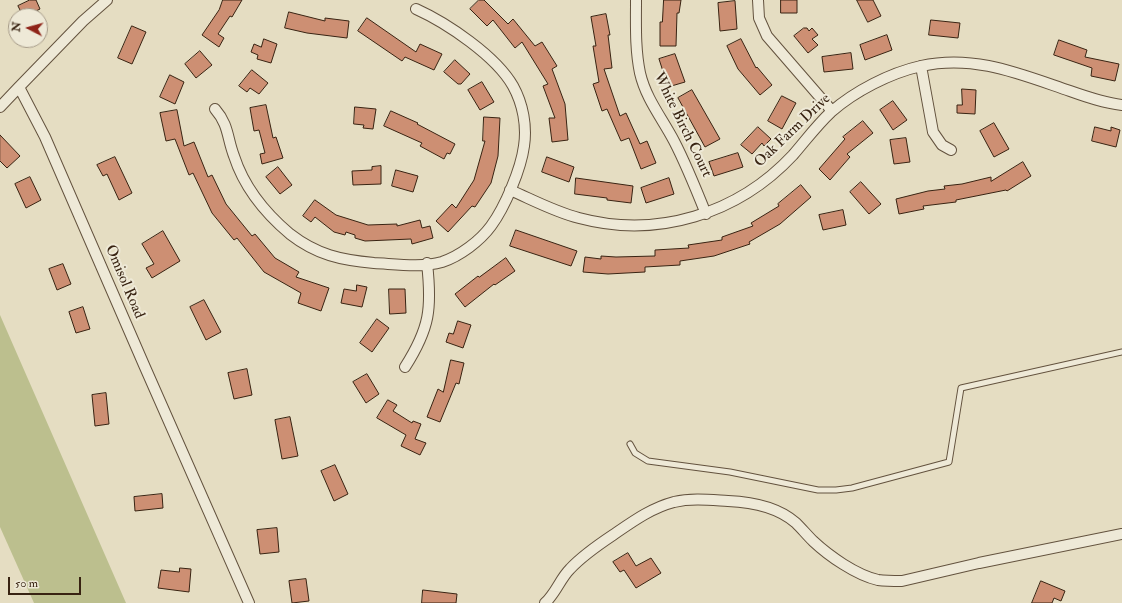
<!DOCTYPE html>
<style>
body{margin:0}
#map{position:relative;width:1122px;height:603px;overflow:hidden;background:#e5ddc2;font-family:"IM FELL Double Pica",serif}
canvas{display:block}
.north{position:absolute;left:8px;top:8px;width:40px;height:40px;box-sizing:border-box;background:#eee9d7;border:1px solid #a59a88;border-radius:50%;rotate:276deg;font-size:11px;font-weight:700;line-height:16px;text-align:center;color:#382312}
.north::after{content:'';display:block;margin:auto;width:14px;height:18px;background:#8f2418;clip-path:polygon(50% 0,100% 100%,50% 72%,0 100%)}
.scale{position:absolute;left:8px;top:577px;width:73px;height:18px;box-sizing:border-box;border:2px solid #382312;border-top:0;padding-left:5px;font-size:12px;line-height:14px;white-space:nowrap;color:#382312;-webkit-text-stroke:3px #eee9d7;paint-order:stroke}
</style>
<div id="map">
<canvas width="1122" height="603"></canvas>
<div class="north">N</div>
<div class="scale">50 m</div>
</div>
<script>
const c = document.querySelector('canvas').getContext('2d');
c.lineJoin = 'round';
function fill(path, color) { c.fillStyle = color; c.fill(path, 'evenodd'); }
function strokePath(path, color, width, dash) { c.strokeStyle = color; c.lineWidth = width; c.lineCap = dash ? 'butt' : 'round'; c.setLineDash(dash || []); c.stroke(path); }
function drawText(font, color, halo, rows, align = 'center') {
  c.font = font + ' "IM FELL Double Pica",serif'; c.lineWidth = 4; c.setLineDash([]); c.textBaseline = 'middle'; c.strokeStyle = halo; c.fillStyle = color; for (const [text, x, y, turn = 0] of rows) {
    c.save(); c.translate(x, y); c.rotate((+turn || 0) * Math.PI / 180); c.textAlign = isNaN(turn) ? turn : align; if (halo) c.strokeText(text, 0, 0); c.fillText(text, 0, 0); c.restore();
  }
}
fill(new Path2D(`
 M0,315L126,603H34L0,527Z`), '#bcbf8e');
const building = new Path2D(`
 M30,0H36L40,9L26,16H23L18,6Z
 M223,0H242L232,17L230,16L218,34L224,38L219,47L202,35L219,10Z
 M479,0H484L508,24L513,19L535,46L542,42L557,66L552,69L565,104L568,140L552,142L549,118H555L543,86L548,84L522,42L515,48L493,20L487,26L470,9Z
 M664,0H681L679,13H677L676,46H660V22H662Z
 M781,0H797V13H781Z
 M857,0H873L881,16L868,22Z
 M735,1L737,29L720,31L718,3Z
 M289,12L325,21V18L349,21L347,38L307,33L285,28Z
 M606,14L610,35H608L612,68L604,69L620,116L626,113L640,144L647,141L656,163L641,169L629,138L621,141L607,109L602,111L593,84L599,82L593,46H596L591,17Z
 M367,18L416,52L420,44L442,54L434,70L405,57L402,61L358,31Z
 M931,20L960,23L958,38L929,35Z
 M132,26L146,32L132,64L118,58Z
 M804,28H807L809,31L812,28L818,35L812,39L818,45L808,53L794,36Z
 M887,35L892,50L865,60L860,45Z
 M264,39L277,44L271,63L257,59L258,55L251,52L254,44L261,47Z
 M741,39L756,68L757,67L772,85L760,95L738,69L727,46Z
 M1059,40L1087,50L1085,57L1119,64L1115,81L1091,76L1092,68L1054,55Z
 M200,51L212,65L196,78L185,64Z
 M851,53L853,69L824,72L822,57Z
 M675,54L685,82L668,87L659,59Z
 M455,60L470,74L461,84H458L444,72Z
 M252,70L268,83L259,94L250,88L247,92L239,86Z
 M170,75L184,82L175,104L160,97Z
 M482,82L494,102L480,110L468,90Z
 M962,89L976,90L975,114L957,113V105H962Z
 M692,90L720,139L705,147L678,98Z
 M782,96L796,103L782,129L768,121Z
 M893,101L907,120L893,130L880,110Z
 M266,105L273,138L276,137L283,158L262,164L260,154L265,153L259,130L254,131L250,108Z
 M355,107L376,109L373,129L363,128L364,125L354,124Z
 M177,110L184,146L194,142L208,177L212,175L226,204L252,236L255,234L275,258L299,272L296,277L329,288L321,311L298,303L301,293L264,272L237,238L234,240L212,213L193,173L189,175L175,139L166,141L160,113Z
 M391,111L418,123L417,124L455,144L450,154L447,153L444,159L420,146L422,143L384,126Z
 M484,117L500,118L498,156L491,183L475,207L472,206L448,232L436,221L452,204L456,208L474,180L485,141H483Z
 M863,121L873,133L847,154L850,157L830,180L819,169L845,139L843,137Z
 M994,123L1009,149L994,157L980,131Z
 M758,127L771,139L764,146L762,143L752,154L741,145Z
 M1095,127L1111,131V127L1120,130L1116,147L1092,141Z
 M0,135L20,156L7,168L0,161Z
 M906,138L910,162L894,164L890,140Z
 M738,153L743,167L714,176L709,162Z
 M115,157L132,193L119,200L107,174L103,176L97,165Z
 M547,157L574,167L569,182L542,172Z
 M1023,162L1031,176L1007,191L1006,190L956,200V202L923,206L924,209L899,214L896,199L928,191L945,189L944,186L962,184L991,177V181Z
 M381,166V184L353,185L352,171L372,170V167Z
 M278,167L292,185L280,194L266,177Z
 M396,170L418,176L413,192L392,186Z
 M30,177L41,200L26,208L15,184Z
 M576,178L633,186L631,203L607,200V198L575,194Z
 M669,178L674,194L646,203L641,188Z
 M861,182L881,204L869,214L850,192Z
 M801,185L811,197L780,224L749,242L750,244L714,256L680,261V265L645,267V272L608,274L583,272L585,257L601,259V256L616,257L655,256V250L689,248L688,245L722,240V237L753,226L751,223L779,206L778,204Z
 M315,200L336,215L368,225L397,224V226L420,220L422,228L430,226L433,238L412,244L411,239L365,241L355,238V235L346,232L345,235L334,232L315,217L311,222L303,216Z
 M843,210L846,225L823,230L819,215Z
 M516,230L577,251L571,266L510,246Z
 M163,231L180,261L152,278L146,268L154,264L142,244Z
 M506,258L515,271L495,285L494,284L465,307L455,294L478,276L479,277Z
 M63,264L71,284L57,290L49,269Z
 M357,285L367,287L362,307L341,303L344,289L356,291Z
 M389,289H405L406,313L390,314Z
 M204,300L221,332L206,340L190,307Z
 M83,307L90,329L76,333L69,312Z
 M377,319L389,328L372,352L360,343Z
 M458,321L471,325L463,348L446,342L449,333L453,334Z
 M451,360L464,363L459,384L456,383L440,422L427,417L438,389L443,392Z
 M247,369L252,395L234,399L228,373Z
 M367,374L379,394L366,403L353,382Z
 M106,393L109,424L95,426L92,395Z
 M388,400L397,405L393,411L412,423L413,421L421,424L415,439L426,443L420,455L401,446L406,435L377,418Z
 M290,417L298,456L282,459L275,420Z
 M335,465L348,494L334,501L321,471Z
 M162,494L163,508L135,511L134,497Z
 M277,528L279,552L260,554L257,530Z
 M628,553L636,566L651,558L661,573L636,588L624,570L620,572L613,562Z
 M180,568L191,569L189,592L158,588L161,570L179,572Z
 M306,579L309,601L292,603L289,581Z
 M1041,581L1065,591L1061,601L1054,598L1052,603H1032Z
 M423,590L457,594L456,603H422Z`);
fill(building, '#cd8f73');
strokePath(building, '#382312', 1);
const lane = new Path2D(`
 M630,444L635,453L648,461L730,472L818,490H836L852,488L949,462L961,388L1122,352`);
const street = new Path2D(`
 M107,0L83,21L19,87L45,137L144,365L249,603
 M636,0C636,25 635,49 640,73C646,99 662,118 674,141C686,164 696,189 706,214
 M758,0L759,18L767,36L832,111
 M921,66L933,132L942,145L951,150
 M0,107L19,87
 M215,109C229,125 227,138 234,156C244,187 265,213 290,234C317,255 341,260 374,263C395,264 421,268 442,262C460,256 480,241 491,226C505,207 521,169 524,146C527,126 523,104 513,86C496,56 447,23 416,9
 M510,190C533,200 555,212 579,218C657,239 738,214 793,155C806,140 817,125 831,112C855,91 890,73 921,66C974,54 1020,74 1070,91C1087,97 1104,103 1122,105
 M405,367C430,328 432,308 427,263
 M545,603C556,593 560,579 570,569C582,556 598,545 613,535C632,522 651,508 674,502C692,498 710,500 728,501C752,502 779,508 796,523C802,529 807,535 813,541C829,556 856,575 878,580C886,581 894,581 902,581L979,563L1122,534`);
strokePath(lane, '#63523e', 7);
strokePath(street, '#63523e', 12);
strokePath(lane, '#eee9d7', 5);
strokePath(street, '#eee9d7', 10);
drawText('15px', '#382312', '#eee9d7', [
 ["White Birch Court",682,125,64],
 ["Oak Farm Drive",793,131,-44],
 ["Omisol Road",124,282,67]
]);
</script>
